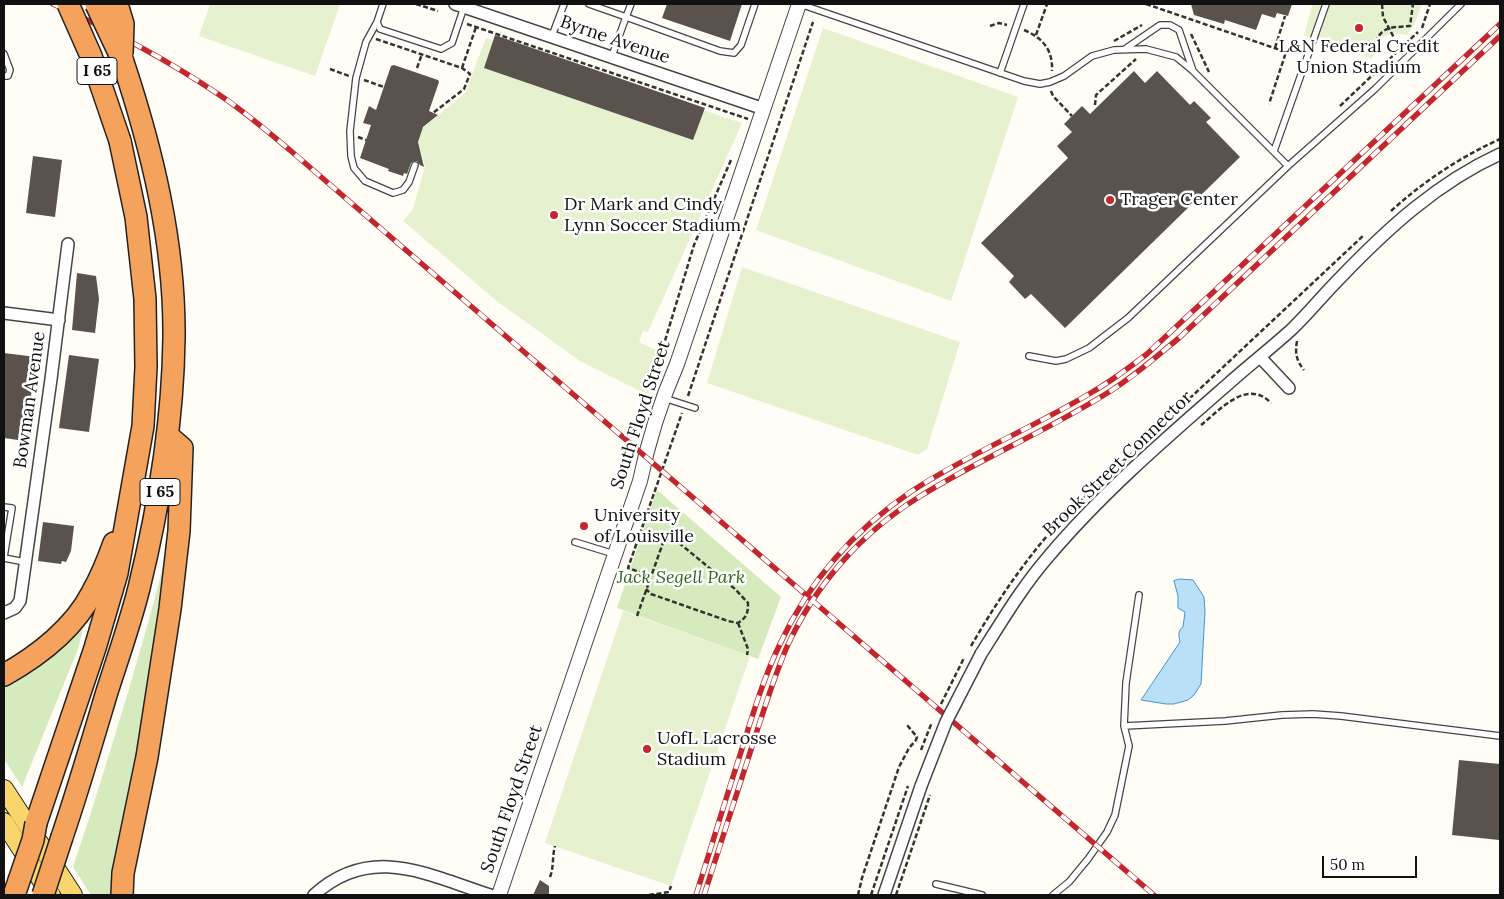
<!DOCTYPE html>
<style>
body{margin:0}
#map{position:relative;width:1504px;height:899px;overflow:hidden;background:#fffdf5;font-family:Lora,serif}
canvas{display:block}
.frame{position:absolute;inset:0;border:5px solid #111;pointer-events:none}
.scale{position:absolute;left:1322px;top:856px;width:95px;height:22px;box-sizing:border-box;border:2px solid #111;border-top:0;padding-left:6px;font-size:15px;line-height:18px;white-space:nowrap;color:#111;-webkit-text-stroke:4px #fff;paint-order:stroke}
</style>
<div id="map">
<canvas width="1504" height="899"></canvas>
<div class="frame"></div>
<div class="scale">50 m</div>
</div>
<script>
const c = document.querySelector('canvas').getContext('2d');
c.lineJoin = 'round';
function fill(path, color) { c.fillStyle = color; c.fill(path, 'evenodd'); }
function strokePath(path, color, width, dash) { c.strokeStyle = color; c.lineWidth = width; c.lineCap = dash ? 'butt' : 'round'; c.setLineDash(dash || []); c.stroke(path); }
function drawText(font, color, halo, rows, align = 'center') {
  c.font = font + ' Lora,serif'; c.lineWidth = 5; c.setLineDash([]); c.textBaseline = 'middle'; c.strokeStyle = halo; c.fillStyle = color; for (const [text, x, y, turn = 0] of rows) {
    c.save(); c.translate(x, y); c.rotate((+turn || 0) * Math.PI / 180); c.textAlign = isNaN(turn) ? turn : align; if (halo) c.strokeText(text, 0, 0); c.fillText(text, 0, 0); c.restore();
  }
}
fill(new Path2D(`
 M657,490L781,597L758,659L617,608Z
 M173,523L116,895H91L73,867C93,808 111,748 129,689C145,634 161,579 173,523Z
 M85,621L78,649L22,787L4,759V681Z`), '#d5ebbd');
fill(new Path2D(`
 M210,4H340L315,76L199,36Z
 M1309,4H1422L1415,23L1407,35C1385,31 1378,37 1372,59L1304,35L1312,6Z
 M823,28L1018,97L951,301L756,230Z
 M486,38L742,123L648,332L643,331L639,342L658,351L648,395L580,361L498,302L403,221L413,209L425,166L416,134L465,93Z
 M742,267L960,342L927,449L918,455L707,383Z
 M623,611L750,656L671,886L545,843Z`), '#e6f2cf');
const water = new Path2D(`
 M1180,579L1193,580L1204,597L1205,611L1201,684L1194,695L1188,700L1174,704H1166L1141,700L1180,642C1179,636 1177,631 1183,627L1185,612L1178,608V596L1174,581Z`);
fill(water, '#b9e0f7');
strokePath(water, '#3f96cf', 1);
fill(new Path2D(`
 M667,4H742L730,41L662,18Z
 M1191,4H1292L1288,16L1277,13L1275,18L1262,14L1256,30L1225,20L1224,24L1194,15Z
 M495,35L705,108L693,140L484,68Z
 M394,65L438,80L439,82L429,111L438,115L423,127L418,142L424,167L420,165L417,161H414L411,163L407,174L404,173L403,176L388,171L389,169L360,158L371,125L363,123L369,106L376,110L391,66Z
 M1134,71L1145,83L1157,71L1190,105L1194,101L1211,118L1206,122L1240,157L1065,328L1031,294L1025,299L1009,282L1014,276L981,243L1068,158L1057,146L1072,132L1064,124L1082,106L1090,114Z
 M33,156L62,160L55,217L26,213Z
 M77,273L96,276L99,299L95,333L72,330Z
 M4,353L36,357L28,419L21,418L18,440L4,438Z
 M69,355L99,359L89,432L59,428Z
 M43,522L74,526L71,551L66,562L62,561L61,564L38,561Z
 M1459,760L1500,764V823L1499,840L1452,835Z
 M540,880L549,886V895H533Z`), '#5a524d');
const service = new Path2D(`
 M383,4L377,22L380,29L441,49L452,43L464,7
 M589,4L626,17L612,56
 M631,4L626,17L720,51L734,53L741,45L755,4
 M800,4L1024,81L1040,84L1050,82L1064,76L1092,56L1114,50L1146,49L1176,57L1193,71L1288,166L1375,89L1461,4
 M377,22L366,42L356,78L350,131L351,156L354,168L365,181L393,193L403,190L409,182L415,165
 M552,36L564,4
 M1125,49L1160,25H1170L1179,30L1193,71
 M4,54L10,70L8,76H4
 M1000,73L1024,4
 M1274,151L1326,4
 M1029,356L1056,361L1066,359L1089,348L1128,318L1288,166
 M664,398L695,408
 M4,507L12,508L4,557
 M575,542L614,554
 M4,558L25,562
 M1124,726L1225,721L1282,715L1313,714L1341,716L1500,736
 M936,884L982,895
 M1053,895L1069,882L1088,859L1107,832L1115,815L1129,746L1124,726L1126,683L1139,595`);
const minor = new Path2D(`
 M455,4L764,109
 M4,313L59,320
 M1260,357L1289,388
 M4,613L15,608L20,601L51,379L68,244
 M981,654C1002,621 1022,587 1048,557C1101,494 1165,439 1228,384C1248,366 1270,349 1291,330C1308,314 1323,295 1340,278C1388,228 1437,183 1500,154
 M314,895C371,843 428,875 490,895
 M884,895L921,786`);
const tertiary = new Path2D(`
 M499,895L640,481C648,442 661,401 677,364L799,4`);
const primary = new Path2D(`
 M4,789L73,895
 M4,822L51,895`);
const motorway = new Path2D(`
 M4,675C38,656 74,628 92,593C101,577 108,560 114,543
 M36,823L95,648L117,573L143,426L146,367L145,299L136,217L120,141
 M62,837C78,790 92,742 106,695C117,660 130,624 139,588C159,506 173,422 174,338C175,243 152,149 122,59
 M122,895L123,873L147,757L170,609L179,531L182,448L167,435`);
strokePath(service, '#444', 8);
strokePath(minor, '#444', 14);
strokePath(tertiary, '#444', 16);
strokePath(primary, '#222', 20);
strokePath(motorway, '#222', 24);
strokePath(new Path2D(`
 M416,4L438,11
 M1146,4L1286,52L1269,104
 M1382,4L1383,17L1400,49
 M467,24L748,119
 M990,26L999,23L1007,25
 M1422,28L1430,4
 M1024,30C1043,38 1053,50 1052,71
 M1191,34L1209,72
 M1036,35L1047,4
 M376,39L462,68L470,74L464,89L433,113
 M1114,41L1142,25
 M1275,48L1285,16
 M1372,49C1382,26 1386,28 1410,26L1413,4
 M417,68L422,54
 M462,68L476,27
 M330,69L349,76
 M364,80L384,87
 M1051,91L1053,96L1072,116
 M1095,105L1096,95L1136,59
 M1340,106L1418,32
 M358,137L366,140
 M1391,211C1424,181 1459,158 1500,139
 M1297,341C1295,353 1296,360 1304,370
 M659,370L664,344L694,245L731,160
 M688,396L813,22
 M1173,414L1364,235
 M1201,425C1220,410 1247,378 1271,403
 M651,576L628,568L682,413
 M637,616L664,540L673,538L735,589L748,603C748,613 747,617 738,623L728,621L651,594L646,589
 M738,623L748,649L747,655
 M550,877C554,867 552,857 555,846
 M649,895L669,892L671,886
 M858,895L862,878L899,767L909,748L916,740L917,737L907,725`), '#333', 2.5, [5, 2.5]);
strokePath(service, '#fff', 5.5);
strokePath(minor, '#fff', 11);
strokePath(tertiary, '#fff', 14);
strokePath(primary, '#f9d66b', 18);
strokePath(motorway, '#f5a25d', 21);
const rail = new Path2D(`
 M53,4C111,30 166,59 218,94C244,111 267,131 291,151L1154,895
 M696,895C711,848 725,801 740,755C752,717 763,679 780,644C809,581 854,530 912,491C970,453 1035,427 1094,391C1113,380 1130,367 1147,354L1500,24
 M704,895C719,850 733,804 748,759C760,722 771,685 786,649C814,586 861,533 919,497C981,458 1050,430 1112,390C1136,375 1157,356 1179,338L1500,36`);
strokePath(rail, '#c4262e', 5.5);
strokePath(rail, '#fff', 4, [11]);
const minorBridge = new Path2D(`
 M921,786L946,722L981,654`);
const motorwayBridge = new Path2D(`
 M68,4L91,56L120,141
 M96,4L122,59
 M117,4L123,24L122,54
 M14,895L33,840L36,823
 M43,895L62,837`);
strokePath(minorBridge, '#444', 14, []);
strokePath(motorwayBridge, '#222', 24, []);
strokePath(new Path2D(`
 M971,646C993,608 1018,570 1047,536C1075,505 1106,476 1138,448
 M941,704L964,658
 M921,750L932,722
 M871,895L908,786
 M896,895L930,795`), '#333', 2.5, [5, 2.5]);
strokePath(minorBridge, '#fff', 11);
strokePath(motorwayBridge, '#f5a25d', 21);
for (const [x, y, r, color] of [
 [1359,28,5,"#c4262e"],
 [1110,200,5,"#c4262e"],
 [554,215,5,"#c4262e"],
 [584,526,5,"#c4262e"],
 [647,749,5,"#c4262e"]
]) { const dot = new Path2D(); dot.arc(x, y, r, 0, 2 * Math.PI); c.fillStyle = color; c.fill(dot); strokePath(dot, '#fff', 2); }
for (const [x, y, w] of [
 [97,71,40],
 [160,492,40]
]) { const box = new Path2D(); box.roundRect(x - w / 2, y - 13.5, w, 27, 4); c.fillStyle = '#fff'; c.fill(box); strokePath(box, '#111', 1); }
drawText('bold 16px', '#111', null, [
 ["I 65",97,71],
 ["I 65",160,492]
]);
drawText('18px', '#111', '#fff', [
 ["Byrne Avenue",615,40,19],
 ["Bowman Avenue",30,400,-82],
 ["South Floyd Street",641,415,-72],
 ["Brook Street Connector",1118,464,-44],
 ["South Floyd Street",512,799,-71]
]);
drawText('18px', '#111', '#fff', [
 ["L&N Federal Credit",1359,47,"center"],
 ["Union Stadium",1359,68,"center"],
 ["Trager Center",1120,200],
 ["Dr Mark and Cindy",564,205],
 ["Lynn Soccer Stadium",564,226],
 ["University",594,516],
 ["of Louisville",594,537],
 ["UofL Lacrosse",657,739],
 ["Stadium",657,760]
], 'left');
drawText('italic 18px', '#2f6b1f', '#fff', [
 ["Jack Segell Park",681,578]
]);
</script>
